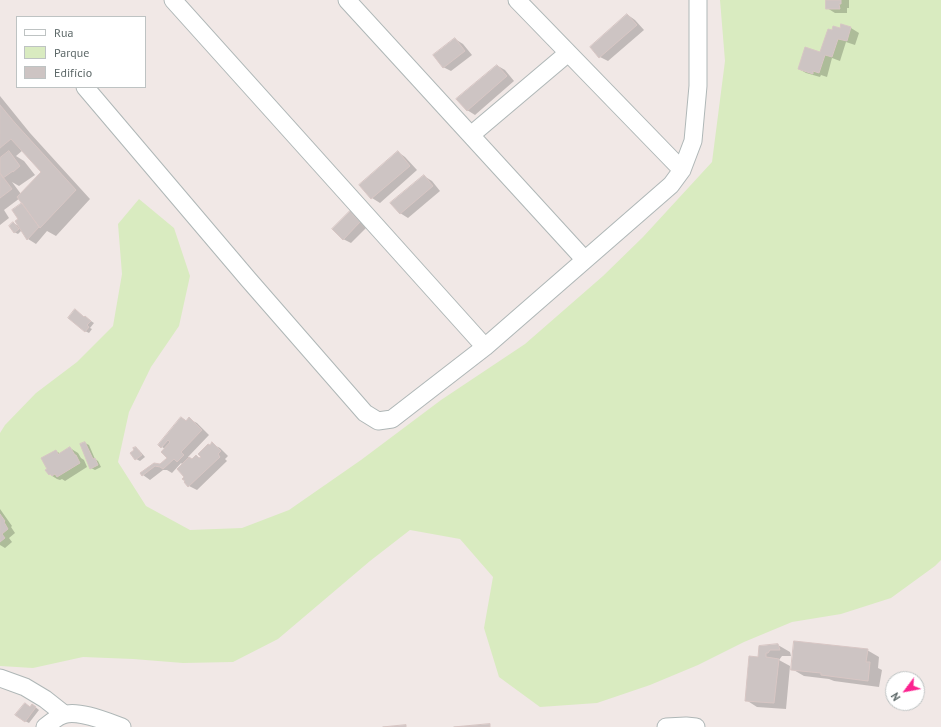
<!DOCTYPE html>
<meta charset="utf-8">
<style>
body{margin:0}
#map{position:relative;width:941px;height:727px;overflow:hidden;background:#f1e8e6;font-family:"PT Sans",sans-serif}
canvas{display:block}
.legend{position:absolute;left:16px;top:16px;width:130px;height:72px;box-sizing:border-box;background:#fff;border:1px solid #bec3c3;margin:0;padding:5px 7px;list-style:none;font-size:12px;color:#5d6868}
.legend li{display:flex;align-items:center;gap:8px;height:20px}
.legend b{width:20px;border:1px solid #bec3c3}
.north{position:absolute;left:885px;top:671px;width:40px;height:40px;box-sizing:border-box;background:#fff;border:1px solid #bec3c3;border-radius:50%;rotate:238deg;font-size:11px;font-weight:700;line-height:16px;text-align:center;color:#5d6868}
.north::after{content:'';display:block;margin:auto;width:14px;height:18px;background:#fb228f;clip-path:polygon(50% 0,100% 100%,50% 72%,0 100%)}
</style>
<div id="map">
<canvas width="941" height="727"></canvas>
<ul class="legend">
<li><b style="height:5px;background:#fff"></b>Rua</li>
<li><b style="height:11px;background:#d9ebc0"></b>Parque</li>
<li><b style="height:11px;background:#cdc4c3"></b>Edifício</li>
</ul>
<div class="north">N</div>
</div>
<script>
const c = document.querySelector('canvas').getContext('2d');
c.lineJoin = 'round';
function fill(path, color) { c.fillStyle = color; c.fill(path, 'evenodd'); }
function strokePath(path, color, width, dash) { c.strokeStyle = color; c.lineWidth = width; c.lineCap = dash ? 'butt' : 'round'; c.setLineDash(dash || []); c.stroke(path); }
fill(new Path2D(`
 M720,0H941V560L935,566L891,598L841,614L792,622L744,642L698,665L650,685L597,703L540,707L499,677L484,628L493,577L460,539L410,530L370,561L278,639L233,662L183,663L133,659L83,657L33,668L0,666V433L5,425L36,393L77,362L113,326L122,274L118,224L139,199L174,228L190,276L179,326L151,367L129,412L118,462L146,506L190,530L242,528L289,510L361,460L441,400L525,344L603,276L643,237L712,162L725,61Z`), '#d9ebc0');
fill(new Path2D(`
 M827,0H849V8H847V13H835L827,8Z
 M628,15L635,20L644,30L608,61L600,57Z
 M842,25L851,28L859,33L855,45L846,42L840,61L832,58L827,77L821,75L820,77L806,73L799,69L820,54L833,31L841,29Z
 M455,39L463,44L472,55L451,71L443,67Z
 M498,66L505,70L514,81L475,115L467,110Z
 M0,96L30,133L90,199L56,236L47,231L36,244L28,239L22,230L18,234L14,232L13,223L19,226L20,219L23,203L20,198L4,210L9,218L0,225ZM23,150L42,172L21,194L12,182L19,186L35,175L24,161L16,156Z
 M398,152L405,157L417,170L380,203L372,198L361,185Z
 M424,176L432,181L440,191L408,218L400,213Z
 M350,213L357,217L367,227L351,243L343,239Z
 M84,317H85L94,323L90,328L92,329L89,333L85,331Z
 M182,418L187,421L189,419L197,423L209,435L188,457L193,460L200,459L212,444L220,448L228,456L225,459L227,461L197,490L189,486L186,477L183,465L181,463L172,473L167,470H163L150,480L143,475L154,464L161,465L168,458L165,449L162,447Z
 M85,443L89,445L95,459L98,461L101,467L95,470L91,468Z
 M70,448L78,453L81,458L84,460L87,467L65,481L62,479L60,480L57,479L49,474L56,451L61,454Z
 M136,448L139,450L145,457L140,461L136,459L132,453Z
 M0,509L12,526L11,527L15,533L9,538L12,542L5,548L0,545Z
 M778,645L790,652L791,656H782L779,660L790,666L786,709L757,707L746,700L759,658L760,647Z
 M867,650L879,657L878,668L882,670L879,687L834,681L829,679L804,676L792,669Z
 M33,705L39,710L29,723L25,721L31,708Z`), '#0003');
const building = new Path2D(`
 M826,0H841V4H839L840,9H826Z
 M627,14L637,25L599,58L590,47Z
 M841,24L851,27L847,41L838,39L832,57L825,55L819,73L813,71V74L798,69L805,47L820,52L828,29L832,30L833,26L840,28Z
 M455,38L465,51L443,68L433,55Z
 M497,65L507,76L467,111L456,99Z
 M0,105L15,123L76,190L40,228L17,197L41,172L11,139L0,148Z
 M9,151L20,166L13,172V171L3,178L0,173V158Z
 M398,151L410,166L371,199L359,185Z
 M0,173L12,189L0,198Z
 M424,175L433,186L400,214L390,203Z
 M22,203L39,227L27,240L15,221L18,219L12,210Z
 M350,211L360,222L343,240L332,229Z
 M13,222L19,229L14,233L9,226Z
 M75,309L84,317L85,316L91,321L87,325L89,327L85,332L68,318Z
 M181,417L186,421L189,417L202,430L181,452L184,455L177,462L174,459L163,469L160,467L155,466L142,476L140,473L154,463L160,464L167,458L161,452L170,442L168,440L161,448L158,445Z
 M85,442L93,459L95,458L98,465L90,469L80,444Z
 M212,442L221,451L218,454L220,457L188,487L184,482L185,481L182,479L184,477L177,469L189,457L192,459L196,455L199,458L201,457L198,454L208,444L210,445Z
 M70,447L75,455H76L80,463L57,477L55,474L52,476L50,474L49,475L45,470L47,469L41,458L56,450L58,454Z
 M136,447L142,455L135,460L130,453L134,450L133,448Z
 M0,514L5,521L4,522L8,529L2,534L5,538L0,542Z
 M794,641L868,649L866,662H870L868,681L821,675V673L791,670Z
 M778,644L780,650H770L768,653H766V657L779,659L774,703L745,701L749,656L758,657L759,646Z
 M25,703L30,707L32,704L36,707L25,722L15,715Z
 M490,724V727H454Z
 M406,725V727H383Z`);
fill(building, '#cdc4c3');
strokePath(building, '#d7c6c4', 1);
const street = new Path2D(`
 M173,0L485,347
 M347,0L585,260
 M517,0L682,170
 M85,87L248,279L365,413L378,421L392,419L485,347L671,185L682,170L693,141L698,86V0
 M471,135L568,53
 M0,678L25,687L45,699L64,714
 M45,727C50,723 57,717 63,715C77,709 108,722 122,727
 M666,727L686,726L696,727`);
strokePath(street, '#afb7b7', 19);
strokePath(street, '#fff', 17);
</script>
